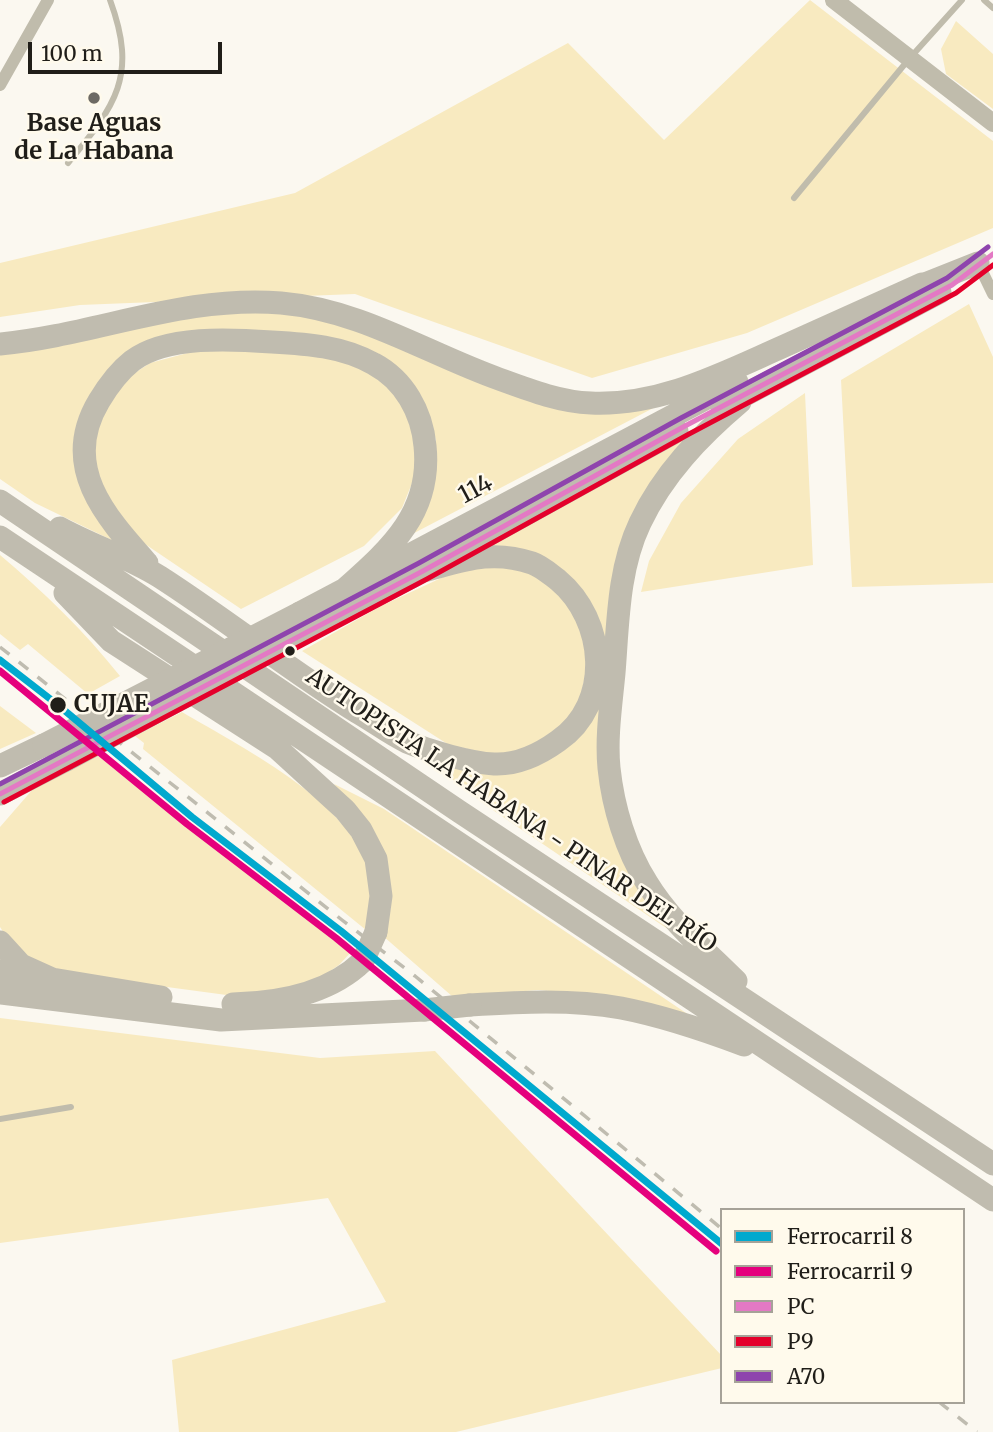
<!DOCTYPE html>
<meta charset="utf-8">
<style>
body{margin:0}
#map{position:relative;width:993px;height:1432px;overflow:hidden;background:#fbf8f0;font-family:Merriweather,serif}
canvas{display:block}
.legend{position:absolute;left:720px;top:1208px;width:245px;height:196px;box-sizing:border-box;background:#fffaec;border:2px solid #a6a298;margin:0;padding:9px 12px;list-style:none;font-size:21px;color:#201e19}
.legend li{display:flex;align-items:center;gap:14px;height:35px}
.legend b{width:35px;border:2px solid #a6a298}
.scale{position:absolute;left:28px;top:42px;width:194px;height:32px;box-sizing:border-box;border:4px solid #201e19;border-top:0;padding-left:9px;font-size:21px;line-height:24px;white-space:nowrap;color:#201e19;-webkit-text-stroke:5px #fffaec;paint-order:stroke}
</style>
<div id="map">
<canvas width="993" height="1432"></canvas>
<ul class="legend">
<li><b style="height:9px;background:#00a9ce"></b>Ferrocarril 8</li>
<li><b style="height:9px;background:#e5007d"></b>Ferrocarril 9</li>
<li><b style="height:9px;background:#e379c4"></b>PC</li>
<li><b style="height:9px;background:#e4002b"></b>P9</li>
<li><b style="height:9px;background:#8e44ad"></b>A70</li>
</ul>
<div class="scale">100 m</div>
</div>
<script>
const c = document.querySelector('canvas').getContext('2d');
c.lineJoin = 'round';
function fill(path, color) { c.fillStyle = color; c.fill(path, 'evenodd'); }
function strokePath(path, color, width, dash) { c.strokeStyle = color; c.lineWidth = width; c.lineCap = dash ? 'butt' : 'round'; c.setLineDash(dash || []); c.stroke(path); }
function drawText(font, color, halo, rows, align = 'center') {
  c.font = font + ' Merriweather,serif'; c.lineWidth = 5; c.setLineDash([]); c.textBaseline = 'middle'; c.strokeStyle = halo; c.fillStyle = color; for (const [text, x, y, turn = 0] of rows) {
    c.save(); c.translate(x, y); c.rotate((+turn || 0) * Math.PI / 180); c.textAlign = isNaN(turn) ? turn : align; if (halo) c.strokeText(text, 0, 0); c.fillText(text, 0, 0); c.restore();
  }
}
fill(new Path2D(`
 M810,0L993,141V228L747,333L592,378L355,294L80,305L0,317V263L295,193L568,43L664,140Z
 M956,21L993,54V109L946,74L941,49Z
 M969,304L993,357V583L852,587L841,380Z
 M262,310L314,318L372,335L554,406L661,404L397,542L436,469V440L424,403L322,340L130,354L76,464L87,502L124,546L35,503L0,479V352L176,317Z
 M210,347L332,356L364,369L394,389L414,425L419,466L402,508L364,546L241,609L142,542L111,507L93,459L98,421L121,382L150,363Z
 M805,393L813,565L641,592L649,561L681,503L738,439Z
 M699,427L635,516L601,759L678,936L484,804L421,755L519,768L600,696L585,597L486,548Z
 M0,555C43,591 85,632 120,676L88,694L28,644L20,650L0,634Z
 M501,563L535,574L562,593L584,637L587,667L579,704L563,725L534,748L496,755L449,745L302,651L381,606L469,565Z
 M0,706L36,733L0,749Z
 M182,712C242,748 367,808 372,888C373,901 368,917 366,930L143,749L144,743L135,736Z
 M98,755L352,951L339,965L320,978L282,993L234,996L70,974L34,962L11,944L0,927V827L33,789Z
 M334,784L384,809L689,1015L612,996L538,990L453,997L383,936L391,907L386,859Z
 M0,1018L320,1058L435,1051L722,1356V1368L456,1432H179L172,1360L386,1302L328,1198L0,1243Z`), '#f8eac0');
strokePath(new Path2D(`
 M984,0L993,8
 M68,163C116,105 138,76 110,0
 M794,198L909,59L962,0
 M0,1119L71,1107`), '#c0bcac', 6);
strokePath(new Path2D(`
 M0,85L48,0
 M978,263L993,294`), '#c0bcac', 12);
strokePath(new Path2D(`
 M834,0L993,123`), '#c0bcac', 18);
strokePath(new Path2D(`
 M910,290L978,263
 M0,344C96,335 183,295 281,303C361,310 426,353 499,379C529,390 560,402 591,403C660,406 721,374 782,347C828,326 875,305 922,284
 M722,407L940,292
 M0,501L460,812L993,1164
 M60,528C93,546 128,557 160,577C227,620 289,670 357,712C373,721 390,734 407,742C429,751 471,763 494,764C517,765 540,754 558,741C613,703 606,620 558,580C550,574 541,566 532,563C491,549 462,561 423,571
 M0,537L993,1200
 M147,563C105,516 60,466 99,401C108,386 118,372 132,361C166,335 232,339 272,342C307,344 342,346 374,364C404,380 422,412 425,446C432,513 390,549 344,590
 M65,593L111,641L277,748L345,810L361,830L376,859L381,896L376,932
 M300,613L737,382
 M313,628L423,571L677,431
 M0,766L44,745
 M0,794L66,760
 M0,942L21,965L52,979L161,997
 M0,971L36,983
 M736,981C705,950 670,921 647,883C626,850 613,807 609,768C606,737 611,705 614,673C618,623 618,569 640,523C663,474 700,436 740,402
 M0,993L221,1020L424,1010
 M233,1004C279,1003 329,994 363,961
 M470,1005C520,1002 572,999 621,1008C663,1016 704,1030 744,1045`), '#c0bcaf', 23);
strokePath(new Path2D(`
 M0,647L342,920L415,976L722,1229
 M939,1402L977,1432`), '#bfbcb0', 3.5, [12, 12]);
strokePath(new Path2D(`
 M44,745L300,613
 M66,760L313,628
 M363,961L376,932
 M424,1010L470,1005`), '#c0bcaf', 23);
strokePath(new Path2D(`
 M0,794L423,571L685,426L952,285L993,254`), '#e379c4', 5);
strokePath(new Path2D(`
 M4,802L427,579L689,434L956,293L993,265`), '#e4002b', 5);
strokePath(new Path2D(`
 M0,784L419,563L681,418L947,278L988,247`), '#8e44ad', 5);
strokePath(new Path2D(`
 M0,660L58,705L192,817L341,931L722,1244`), '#00a9ce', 7);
strokePath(new Path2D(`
 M0,671L187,824L336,938L716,1251`), '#e5007d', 7);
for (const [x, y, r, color] of [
 [94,98,7,"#6d6a64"],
 [290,651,6,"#201e19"],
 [58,705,9,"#201e19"]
]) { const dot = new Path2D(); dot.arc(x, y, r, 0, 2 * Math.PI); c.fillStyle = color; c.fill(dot); strokePath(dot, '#fffaec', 2.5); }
drawText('bold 24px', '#201e19', '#fffaec', [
 ["Base Aguas",94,124],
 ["de La Habana",94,152]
]);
drawText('24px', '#201e19', '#fffaec', [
 ["114",476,490,-28],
 ["AUTOPISTA LA HABANA - PINAR DEL RÍO",511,811,34]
]);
drawText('bold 24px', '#201e19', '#fffaec', [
 ["CUJAE",74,705]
], 'left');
</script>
